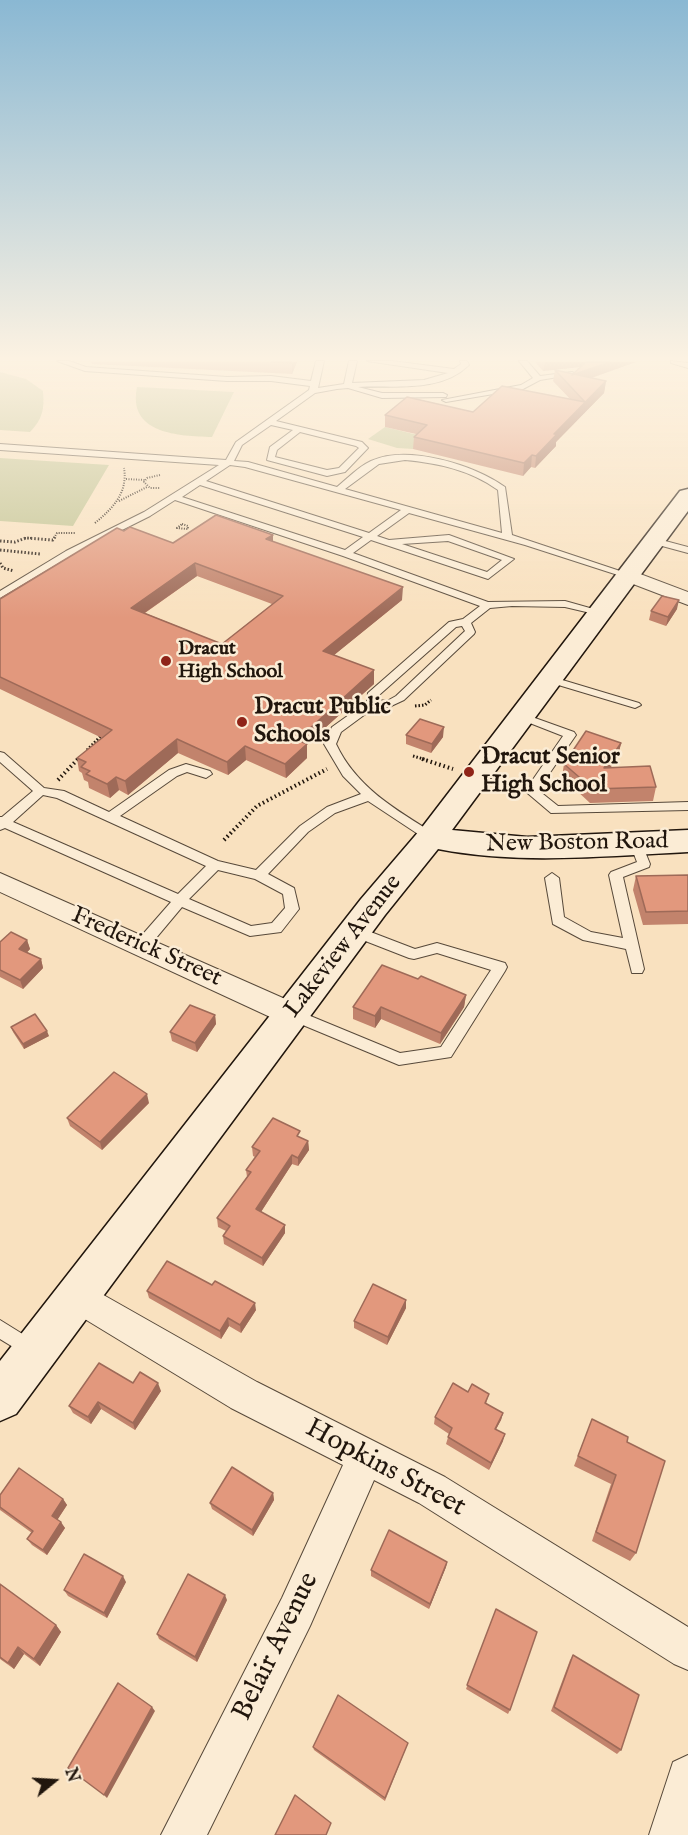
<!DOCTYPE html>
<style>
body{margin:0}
#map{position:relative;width:688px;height:1835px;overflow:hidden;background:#f9e1bf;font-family:"IM FELL English",serif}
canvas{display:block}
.north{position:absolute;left:24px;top:1751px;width:60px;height:60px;-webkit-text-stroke:4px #fbecd5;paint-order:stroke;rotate:72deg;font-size:16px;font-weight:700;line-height:24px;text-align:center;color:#21160d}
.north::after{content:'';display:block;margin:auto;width:21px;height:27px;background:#21160d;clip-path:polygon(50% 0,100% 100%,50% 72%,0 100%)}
</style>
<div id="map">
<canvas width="688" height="1835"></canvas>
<div class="north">N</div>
</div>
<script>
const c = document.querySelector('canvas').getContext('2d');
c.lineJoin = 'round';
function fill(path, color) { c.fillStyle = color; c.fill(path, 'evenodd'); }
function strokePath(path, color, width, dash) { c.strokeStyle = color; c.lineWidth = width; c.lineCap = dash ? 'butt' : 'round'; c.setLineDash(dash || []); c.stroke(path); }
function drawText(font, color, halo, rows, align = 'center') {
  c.font = font + ' "IM FELL English",serif'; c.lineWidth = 5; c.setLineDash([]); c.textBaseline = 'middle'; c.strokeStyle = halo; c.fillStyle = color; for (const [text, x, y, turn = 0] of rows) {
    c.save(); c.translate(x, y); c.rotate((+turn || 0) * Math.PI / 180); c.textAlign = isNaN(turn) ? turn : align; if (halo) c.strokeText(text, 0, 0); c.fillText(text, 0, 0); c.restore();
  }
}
fill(new Path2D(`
 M0,372L26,379L43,391C45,409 42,420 30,432L0,430Z
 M137,387L234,392L212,437C179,436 127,434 137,387Z
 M385,427L426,437L413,449L397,448L368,439Z
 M0,458L109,465L73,526L0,521Z`), '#c0c290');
const lane = new Path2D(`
 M57,361H69L86,367L227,377L271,376L311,381L316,361H324L318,388L344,384L349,361H357L352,383L424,380L448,373L367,361H392L454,369L461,364L460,361H467L469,365C440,393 396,385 358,387L382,393H443L447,395L446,397L382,398L348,388L337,389L315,393L276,421L362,442L368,448L345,472L327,476L267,460L270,447L293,430L271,425L242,445L234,461L248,462L337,487C348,478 358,467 371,461C408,444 474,465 505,487L512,535L632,575L624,577L525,545L409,513L377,536L389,540L449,535L514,559L488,579L371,540L353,553L488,602L565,601L604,612L599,615L565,607L512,606L490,608L471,623L475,632L474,634L404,700L389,707H375L341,732L336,744C356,787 396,810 435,834L437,837L435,840H427L368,801L335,813L308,832L268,874L294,888L299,909L281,932L250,936L182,907L146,950H136L134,946L136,942L171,902L5,828L0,830V817H2L33,791L0,762V752L4,753L44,788L64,791L109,812L169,770L186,764L210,771L212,774L206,778L187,772L177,776L120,816L218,861L256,870L300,826L327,807L361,794L343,776L324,744L332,727L367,702L368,693L449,622L463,619L480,606L343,556L175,500L150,516L72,555L0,598V591L66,551L144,512L219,465L0,450V444L226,460L236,442L309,390L310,386L271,381H227L85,371ZM300,432L356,446L359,448L339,468L327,470L275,457L277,450ZM405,460C438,463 470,470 498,490L502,533L345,489L379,464ZM230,465L245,467L401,510L369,533L206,481ZM200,485L363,537L345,550L182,497ZM448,541L502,560L487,572L402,544ZM462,626L465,631L396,696L387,701L378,700V696L456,627ZM43,795L57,798L206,866L178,894L13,822ZM218,870L255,879L283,894L285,908L272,923L251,926L189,899Z
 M519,361H527L540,376L572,372L576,374L540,380L523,389L446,402L442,400L521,385L533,378Z
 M671,361L688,363V368L671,363Z
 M654,538L688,547V553L651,543V539Z
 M549,676L639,703L641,705L635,708L545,681V677Z
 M521,713L574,732L576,735L538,790L558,806L688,802V810L551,813L525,791L563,736L517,718L515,716Z
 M636,840L642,844L650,864L649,867L623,877L644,969L642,973H632L626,949L583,940L553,924L545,878L552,873L559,878L564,917L591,932L623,938L609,875L611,872L637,862L630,844Z
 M355,926L415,949L437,943L505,963L507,967L505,971L451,1057L399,1065L286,1018L284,1014L286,1010L291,1008L400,1053L441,1047L491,970L437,953L414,959L409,958L350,935L348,931Z
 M0,1320L37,1343L40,1349L37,1355L31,1358L0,1339Z`);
const street = new Path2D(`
 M627,569L688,592V605L620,579L618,575L620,571Z
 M0,873L301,1006L305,1014L301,1022L291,1025L281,1022L0,892Z
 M77,1280L257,1382L445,1477L688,1627V1670L674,1664L419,1503L374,1480L310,1626L207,1835H161L282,1598L343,1465L231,1408L65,1307L60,1296L65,1285Z
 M688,1755V1835H649L673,1762Z`);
const secondary = new Path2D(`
 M688,489V511L452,830L527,837L688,830V852C604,856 521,865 438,849L385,915L16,1414L0,1421V1361L361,899L420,830L680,491Z`);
strokePath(lane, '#57493a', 2);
strokePath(street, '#57493a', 2);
strokePath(secondary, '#21160d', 3);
strokePath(new Path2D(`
 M160,475L147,478L144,482L150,488H160
 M126,479L145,480
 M119,501L147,487
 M95,523C113,508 128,493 124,468
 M182,524L188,526V529L177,528Z
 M25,538H32
 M54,538L57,533H75`), '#21160d', 2, [1, 1.5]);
strokePath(new Path2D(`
 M0,541L15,542L26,538L53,540L55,537
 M0,550L40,554
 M0,563L3,568L14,571
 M415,706L425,705L431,700
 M87,750L103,734
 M413,756L427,760
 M77,760L80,757`), '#21160d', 3, [1.5, 2]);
strokePath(new Path2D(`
 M422,759L453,769
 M58,780L78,759
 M224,840L257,806L327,769`), '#21160d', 4, [1.5, 3]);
fill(lane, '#fbecd5');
fill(street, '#fbecd5');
fill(secondary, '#fbecd5');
fill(new Path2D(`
 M91,362H297L292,374L92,364Z
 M535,362H636L591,378L606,381L604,393L556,442V446L535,468L531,467L523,476L413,449L414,437L416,434L385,427V415L473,412L570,399L553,381L555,370L573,374L580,367L543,371Z
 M124,531L173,543L273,542L402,600L334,655L374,684L307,744V758L286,778L246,760L228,775L178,753L128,795L119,790L110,798L89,788L88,782L84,780L82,773L79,771L77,758L102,738L0,689V599ZM197,576L272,604L222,644L145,613Z
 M677,609L666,626L649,620L651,611Z
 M406,735L443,737L431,753L406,744Z
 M621,743L618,757L610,768L656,787L653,801L590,803L562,777L564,764Z
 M688,875V924L643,925L633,890L636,876Z
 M27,940L30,949L27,952L41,959L43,968L23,989L0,977V942Z
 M418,979L466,995L464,1007L440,1044L381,1019L375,1028L353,1019V1007Z
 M215,1015L216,1024L197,1052L172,1041L170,1032Z
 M11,1027L49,1036L24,1049L13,1032Z
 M149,1103L102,1150L70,1126L67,1118Z
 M301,1138L308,1141L309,1150L298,1166L292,1164L261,1212L285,1233L263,1266L224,1244L223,1236L226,1231L218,1227L217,1218L247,1177L246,1170L255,1157L253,1156L252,1147Z
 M147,1291L256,1310L241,1333L229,1326L221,1339L149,1298Z
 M406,1300V1308L387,1345L354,1328V1321Z
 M133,1383L161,1391L135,1430L101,1409L91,1424L73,1413L69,1406Z
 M468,1392L489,1394L486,1404L503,1413L501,1420L496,1429L503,1441L489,1470L446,1444L449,1434L434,1424L435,1417Z
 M592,1419L627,1442L636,1553L630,1561L592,1541L611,1484L574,1466Z
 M273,1493L274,1500L253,1536L212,1509L210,1503Z
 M0,1495L63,1499L67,1505L57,1520L65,1528L47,1555L32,1545L27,1539L32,1533L0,1510Z
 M447,1562L446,1567L429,1609L371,1576V1570Z
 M126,1582L107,1618L68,1596L64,1590Z
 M0,1584L56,1625L61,1632L40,1666L24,1654L14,1669L0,1659Z
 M227,1600L197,1662L159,1639L157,1634Z
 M496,1609L510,1710L508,1714L466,1689Z
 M573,1655L621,1750L617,1754L551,1711L570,1660Z
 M408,1743L385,1801L314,1750L313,1747Z`), '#c2836c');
fill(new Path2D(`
 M545,362H588V366L543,371Z
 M610,362H636L571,385L572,375Z
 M292,363V362H297L292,374Z
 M606,381L604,393L556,442V446L535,468L536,456L554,434Z
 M532,455L531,467L523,476L524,463Z
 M273,535V548L266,539Z
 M195,563L197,576L133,621L131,608Z
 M403,587L402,600L323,664V651Z
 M679,600L677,609L666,626L668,617Z
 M374,670V684L307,744V758L286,778L285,764L297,740Z
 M444,727L443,737L431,753L432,744Z
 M177,739L178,753L128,795L125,781Z
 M621,743L618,757L601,781L604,768Z
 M245,746L246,760L228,775L227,762Z
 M116,777L119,790L110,798L107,784Z
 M27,940L30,949L22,958L19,949Z
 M41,959L43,968L23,989L20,980Z
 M466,995L464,1007L440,1044L441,1033Z
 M381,1007V1019L375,1028V1016Z
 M215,1015L216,1024L197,1052L195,1043Z
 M47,1031L49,1036L24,1049L23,1044Z
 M147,1094L149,1103L102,1150L100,1142Z
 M308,1141L309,1150L298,1166V1158Z
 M292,1155V1164L257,1218L256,1209Z
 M285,1225V1233L263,1266L262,1258Z
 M406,1300V1308L387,1345L388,1337Z
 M255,1303L256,1310L241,1333L240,1325Z
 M228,1318L229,1326L221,1339L220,1331Z
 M158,1383L161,1391L135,1430L133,1423Z
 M98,1402L101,1409L91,1424L88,1417Z
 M503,1413L501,1420L493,1435L495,1429Z
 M505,1434L503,1441L489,1470L491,1463Z
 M273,1493L274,1500L253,1536L252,1530Z
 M63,1499L67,1505L56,1522L52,1516Z
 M61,1522L65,1528L47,1555L43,1550Z
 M447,1562L446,1567L429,1609L430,1604Z
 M123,1576L126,1582L107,1618L104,1613Z
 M225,1595L227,1600L197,1662L195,1657Z
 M56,1625L61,1632L40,1666L34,1659Z
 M18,1647L24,1654L14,1669L8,1663Z
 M152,1707L155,1711L107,1798L104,1795Z`), '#9e6a58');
const building = new Path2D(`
 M271,362H292V363Z
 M586,362H610L572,375Z
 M555,370L606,381L554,434H557L536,456L532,455L524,463L414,437L427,425L385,415L407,397L473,412L502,386L585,402Z
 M216,515L273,535L266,539L403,587L323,651L374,670L297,740L307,744L285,764L245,746L227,762L177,739L125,781L116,777L107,784L86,774L90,771L81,767L86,762L77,758L112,730L0,677V599L117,528L124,531L130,527L173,543ZM195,563L283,596L222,644L131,608Z
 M662,596L679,600L668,617L651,611Z
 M420,719L444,727L432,744L406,735Z
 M586,731L621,743L604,768L650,766L656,787L593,789L564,764Z
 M688,875V911L646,912L636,876Z
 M11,932L27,940L19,949L41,959L20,980L0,970V942Z
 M382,965L418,979L421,976L466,995L441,1033L381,1007L375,1016L353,1007Z
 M190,1005L215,1015L195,1043L170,1032Z
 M35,1014L47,1031L23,1044L11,1027Z
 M114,1072L147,1094L100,1142L67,1118Z
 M273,1118L300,1131L297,1136L308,1141L298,1158L292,1155L256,1209L285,1225L262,1258L223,1236L230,1226L217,1218L251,1172L246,1170L260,1151L252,1147Z
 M167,1261L212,1285L215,1281L255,1303L240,1325L228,1318L220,1331L147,1291Z
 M373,1284L406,1300L388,1337L354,1321Z
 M99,1363L133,1383L140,1372L158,1383L133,1423L98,1402L88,1417L69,1406Z
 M453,1383L468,1392L472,1384L489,1394L485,1403L503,1413L495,1429L505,1434L491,1463L448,1437L452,1428L435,1417Z
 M592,1419L628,1437L627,1442L665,1461L636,1553L596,1532L616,1475L578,1456Z
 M232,1467L273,1493L252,1530L210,1503Z
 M19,1468L63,1499L52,1516L61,1522L43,1550L27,1539L33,1531L0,1507V1495Z
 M389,1530L447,1562L430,1604L371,1570Z
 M84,1554L123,1576L104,1613L64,1590Z
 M188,1574L225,1595L195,1657L157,1634Z
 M0,1584L56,1625L34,1659L18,1647L8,1663L0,1657Z
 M496,1609L537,1632L510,1710L467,1685Z
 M573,1655L639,1695L621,1750L554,1707Z
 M118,1683L152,1707L104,1795L68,1768Z
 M338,1695L408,1743L385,1798L313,1747Z
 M295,1795L331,1823L326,1835H275Z`);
fill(building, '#e2987d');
strokePath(building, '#9e6a58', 1.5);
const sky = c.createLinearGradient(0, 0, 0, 618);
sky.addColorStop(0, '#8ab8d3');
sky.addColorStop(0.58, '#fcf2e2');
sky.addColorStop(1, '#fcf2e200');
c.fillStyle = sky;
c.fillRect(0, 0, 688, 618);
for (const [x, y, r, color] of [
 [166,661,6,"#8f2418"],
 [242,722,6,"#8f2418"],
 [469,772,6,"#8f2418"]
]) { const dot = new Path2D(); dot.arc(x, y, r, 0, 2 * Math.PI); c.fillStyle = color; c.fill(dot); strokePath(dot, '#fbecd5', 2); }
drawText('bold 20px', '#21160d', '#fbecd5', [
 ["Dracut",178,650],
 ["High School",178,673]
], 'left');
drawText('bold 24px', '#21160d', '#fbecd5', [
 ["Dracut Public",254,708],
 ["Schools",254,736],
 ["Dracut Senior",481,758],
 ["High School",481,786]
], 'left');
drawText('24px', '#21160d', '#fbecd5', [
 ["New Boston Road",577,844,-1],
 ["Lakeview Avenue",344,947,-52],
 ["Frederick Street",146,948,24]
]);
drawText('28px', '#21160d', '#fbecd5', [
 ["Hopkins Street",385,1469,28],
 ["Belair Avenue",277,1647,-64]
]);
</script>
